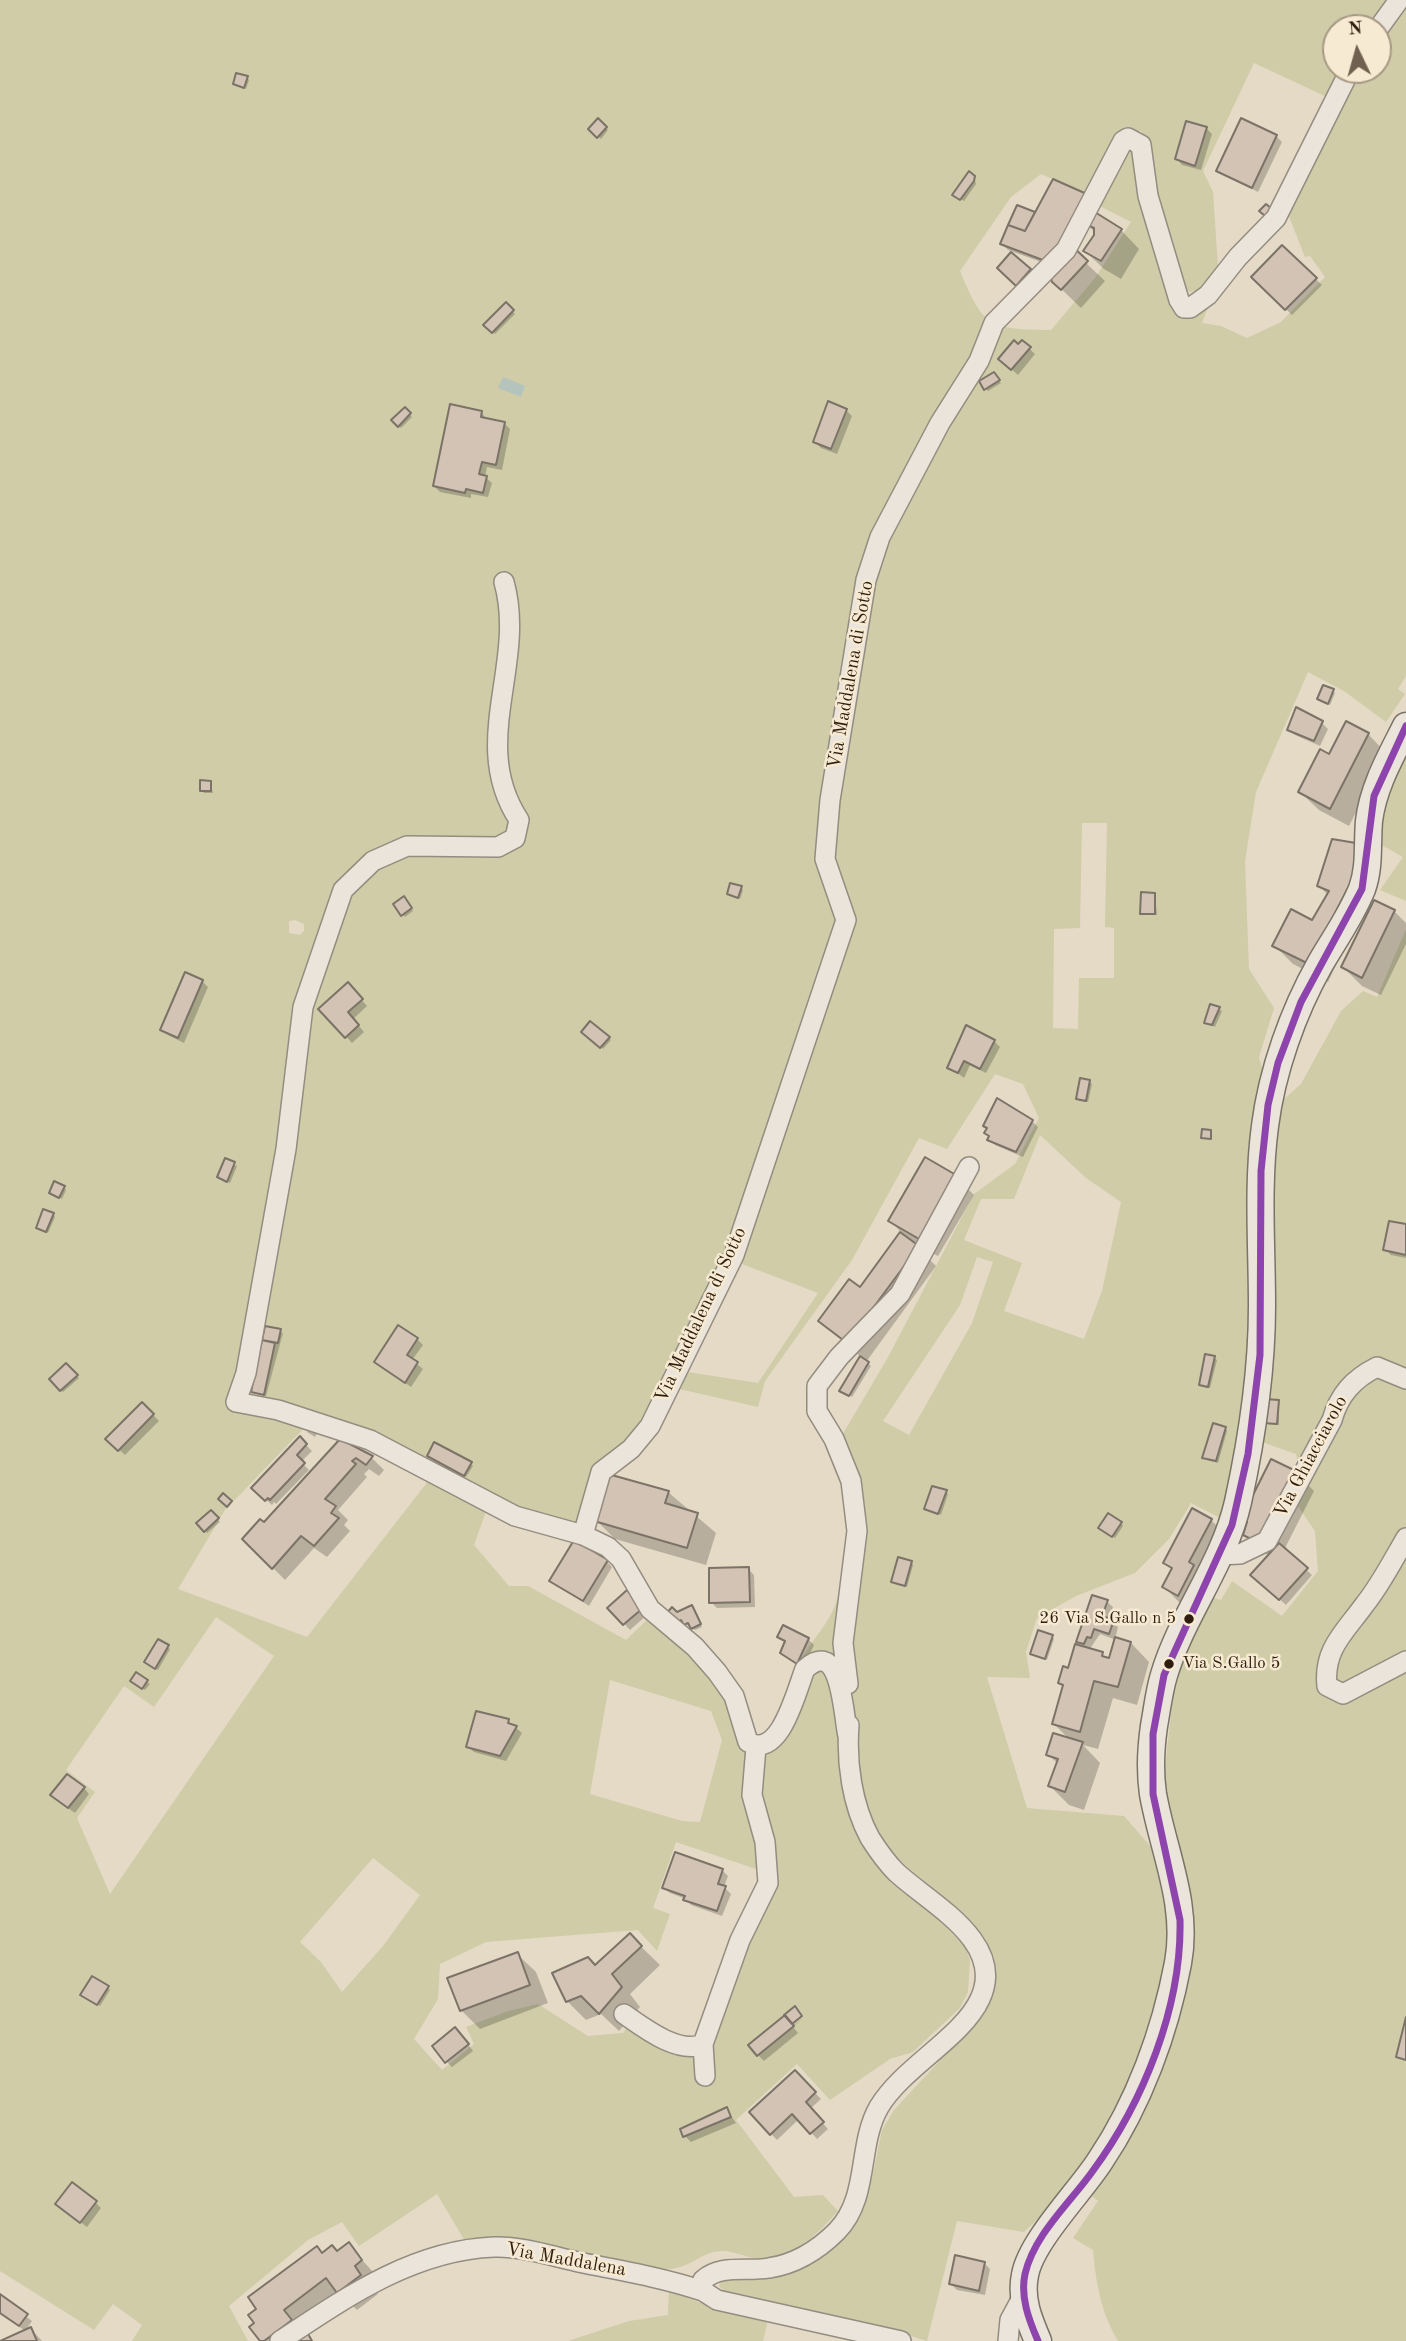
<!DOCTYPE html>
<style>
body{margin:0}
#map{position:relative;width:1406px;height:2341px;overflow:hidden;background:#e5dac6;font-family:"Old Standard TT",serif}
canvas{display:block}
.north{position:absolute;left:1322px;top:14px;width:70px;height:70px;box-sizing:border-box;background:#f7ead2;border:2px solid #a79884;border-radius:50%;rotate:355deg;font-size:19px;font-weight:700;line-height:28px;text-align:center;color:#2f1e0f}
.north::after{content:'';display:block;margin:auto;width:24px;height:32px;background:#6f604f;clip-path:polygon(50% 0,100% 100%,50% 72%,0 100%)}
</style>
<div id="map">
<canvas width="1406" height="2341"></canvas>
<div class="north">N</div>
</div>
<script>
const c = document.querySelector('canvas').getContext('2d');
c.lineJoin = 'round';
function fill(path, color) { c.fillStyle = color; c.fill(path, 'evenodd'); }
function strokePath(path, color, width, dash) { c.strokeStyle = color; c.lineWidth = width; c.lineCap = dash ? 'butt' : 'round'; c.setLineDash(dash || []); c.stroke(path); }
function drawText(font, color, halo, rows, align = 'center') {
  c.font = font + ' "Old Standard TT",serif'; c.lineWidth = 5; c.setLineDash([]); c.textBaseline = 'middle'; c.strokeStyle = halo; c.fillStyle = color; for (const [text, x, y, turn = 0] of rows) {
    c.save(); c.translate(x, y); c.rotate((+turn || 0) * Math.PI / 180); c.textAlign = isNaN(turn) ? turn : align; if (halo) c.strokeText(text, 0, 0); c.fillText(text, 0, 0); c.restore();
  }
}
fill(new Path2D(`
 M0,0H1391L1370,28H1336V70H1342L1329,98L1254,63L1203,171L1213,192L1218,267L1201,289L1190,292L1186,289L1156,201L1150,146L1141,131L1121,132L1089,195L1041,174L1011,197L960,271C984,329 990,329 1051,330L1095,278L1131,222L1094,203L1122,155L1132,150L1138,159L1143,201L1172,310L1185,315L1213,294L1202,323L1221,326L1247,338L1281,322L1325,277L1310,256L1305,257L1288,214L1359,70H1378V42L1406,3V676L1398,689L1405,694L1386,722L1344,691L1308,672L1256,792L1245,861L1249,969L1274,1008L1259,1057L1263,1072L1250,1126L1258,1347L1226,1521L1191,1503L1169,1539L1135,1573L1076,1596L1037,1618L1026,1652L1030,1678L987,1677L1027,1808L1124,1816L1152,1848L1164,1889L1171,1920L1164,1973L1129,2082L1086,2167L1075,2184L1024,2232L957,2221L927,2341L879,2326L725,2292L719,2286L722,2280L731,2277L766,2276L857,2217L872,2178L882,2130L894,2110L983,2014C1020,1938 953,1907 904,1864C895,1855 887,1845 879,1835L864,1843L891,1883L931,1911L965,1947L970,1960L968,1992L960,2008L913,2052L890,2059L830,2100L797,2064L736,2120L794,2197L823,2195L838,2211C818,2234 790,2262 755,2258C745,2257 734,2251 723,2251C707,2250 697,2261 683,2266C676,2269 668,2269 661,2270L501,2237L465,2241L437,2194L359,2246L342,2222L308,2240L229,2306L248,2341H132L142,2325L113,2304L94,2330L0,2271ZM1082,823H1107L1105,927L1114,928V978H1079L1078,1029L1053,1028L1054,929L1080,928ZM295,920L304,924V931L300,935L289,933V921ZM844,925L766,1190L742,1253L675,1388L758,1407L765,1381L852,1260L919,1138L947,1149L995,1074L1023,1084L1039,1118L1015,1164L974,1194L887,1359L841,1437L853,1592L839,1590C835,1621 808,1642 795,1670C783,1694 778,1717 762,1739L749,1729L735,1735C725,1678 695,1651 651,1616L626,1640L528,1586H509L474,1545L486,1511L429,1480L307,1637L178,1589L225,1510L309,1423L255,1409L234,1411L245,1332L275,1338L263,1399L367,1430L418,1454L491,1498L575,1526L591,1475L638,1432L725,1254ZM1040,1135L1086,1178L1121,1202L1102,1291L1084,1339L1004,1311L1022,1263L964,1240L981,1199H1014ZM977,1257L993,1262L972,1323L909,1435L883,1421L960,1305ZM742,1264L818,1293L758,1383L688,1372ZM216,1617L274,1656L110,1894L77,1818L95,1792L66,1770L124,1686L154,1707ZM610,1680L711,1711L722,1740L700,1822L682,1821L590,1794ZM765,1817L777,1862L775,1891L739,1964L713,2044L711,2079L697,2060L629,2024L623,2033L588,2036L538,2004L508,2011L466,2027L474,2044L442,2070L414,2039L438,1999L440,1964L486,1942L638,1930L657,1951L670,1914L653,1908L676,1842L759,1870ZM373,1858L420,1895L383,1946L342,1992L321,1962L300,1942Z
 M1406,746V901L1380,890L1403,857L1378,843V821Z
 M1406,929V2341H1118C1101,2312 1096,2284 1093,2250L1073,2238L1098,2201L1086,2192L1192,1939L1189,1890L1172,1814L1162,1794L1174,1687L1187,1644L1210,1597L1221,1600L1232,1581L1282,1616L1318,1571L1315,1531L1295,1502L1302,1474L1296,1454L1256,1440L1275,1107L1301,1084L1341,1011L1363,991L1377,997Z
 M669,2289L698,2302L768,2320L763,2341H568L629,2321L668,2315Z`), '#cfcca7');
fill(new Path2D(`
 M503,377L525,386L521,397L498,388Z`), '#b4c4bd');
fill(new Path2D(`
 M247,78L249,80L246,89L235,84Z
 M598,120L608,130L601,139L590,129Z
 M1206,128L1212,134L1201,170L1182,165L1177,159Z
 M1276,136L1282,142L1258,192L1218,171Z
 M974,177L976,184L964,201L957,197Z
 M1018,207L1036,214L1090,211L1121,230L1139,249L1121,279L1104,269L1085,251L1096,233L1084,222L1070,248L1105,281L1081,308L1053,281L1055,267L1008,250L1002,244Z
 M1282,247L1322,285L1292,315L1253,277Z
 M1011,255L1035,276L1023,290L999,268Z
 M506,305L515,314L495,334L486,325Z
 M1022,342L1035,354L1018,375L1006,364Z
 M996,377L1001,383L988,391L986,389Z
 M405,409L412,417L401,428L394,420Z
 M846,410L852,416L837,454L821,448L815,442Z
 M481,412L487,420L504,423L510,429L502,470L487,467L485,477L492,483L488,497L471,494V498L440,492L434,486Z
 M1333,691L1335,693L1330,705L1319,699Z
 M1322,723L1328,729L1320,746L1295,735L1289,729Z
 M1368,734L1386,753L1349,826L1319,810L1300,792L1329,756Z
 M210,782L213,793H204L202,790Z
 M1333,841L1372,896L1365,916L1345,946L1328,982L1293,964L1274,945L1313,922L1328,895L1319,886Z
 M741,888L743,890L740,899L729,894Z
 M1155,894L1157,915H1145L1142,913Z
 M406,901L413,911L405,917L403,915Z
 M1394,911L1406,923V944L1381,995L1362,986L1343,967Z
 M202,981L208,987L184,1043L168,1035L162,1030Z
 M348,985L367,1006L353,1019L364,1032L352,1043L321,1009Z
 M1211,1006L1222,1011L1215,1027L1206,1023Z
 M591,1023L611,1040L603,1049L583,1032Z
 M994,1041L1000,1047L986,1073L970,1065L964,1078L950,1067Z
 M1089,1081L1092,1084L1088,1102L1080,1101L1078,1099Z
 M1032,1121L1038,1127L1023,1157L995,1145L986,1133Z
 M226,1161L237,1166L230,1183L219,1177Z
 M955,1176L974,1195L938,1256L915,1245L936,1266L866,1362L871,1366L852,1397L842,1390L861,1357L820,1321L860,1290L902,1233L890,1221Z
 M64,1187L66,1190L62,1199L51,1193Z
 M53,1215L55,1217L48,1233L38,1227Z
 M1406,1226V1258L1391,1255L1385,1249Z
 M267,1328L283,1333L266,1396L253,1392Z
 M417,1339L423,1345L412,1360L423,1369L411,1387L376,1362Z
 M1214,1358L1217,1360L1210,1388L1203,1387L1201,1384Z
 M66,1365L79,1378L63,1392L51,1379Z
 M1279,1402V1425L1268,1424L1265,1422Z
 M142,1404L159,1421L125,1455L108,1439Z
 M310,1427L318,1432L315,1437L307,1432Z
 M1225,1428L1227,1431L1218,1463L1207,1460L1204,1457Z
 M300,1439L312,1451L301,1462L309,1470L276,1504L274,1502L272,1505L253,1488Z
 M341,1441L372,1458L384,1470L379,1476L369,1469L364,1474L367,1477L338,1510L348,1520L344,1525L350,1531L327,1557L314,1548L285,1580L244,1539L264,1524Z
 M429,1456L470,1463L473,1466L466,1477Z
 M1295,1472L1314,1491L1284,1550L1312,1575L1286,1605L1258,1580L1269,1556L1245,1535L1249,1524L1243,1518Z
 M668,1492L716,1533L706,1565L615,1539L596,1520Z
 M946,1492L948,1494L941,1515L926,1509Z
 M1193,1510L1211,1520L1230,1539L1183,1606L1164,1587L1173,1571L1165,1563Z
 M211,1512L220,1522L207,1533L198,1523Z
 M1121,1523L1123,1526L1115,1538L1103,1530Z
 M607,1562L612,1567L589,1606L551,1581Z
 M911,1562L913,1565L907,1587L895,1584L893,1581Z
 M748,1569L754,1575L755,1607L717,1608L711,1602Z
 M627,1593L647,1615L630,1630L610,1608Z
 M1107,1602L1113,1607L1109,1620L1118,1627L1115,1639L1131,1643L1149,1662L1137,1705L1113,1698L1098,1749L1083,1745L1100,1763L1084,1810L1069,1805L1050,1786L1058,1764L1048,1754L1071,1741L1054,1724L1064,1687L1060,1683L1086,1649L1078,1641ZM1100,1634L1116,1640L1109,1661L1102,1654L1089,1650Z
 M694,1609L702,1627L695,1630L684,1621L682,1624L669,1613L677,1614Z
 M779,1637L808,1639L814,1645L803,1668L782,1652L786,1643Z
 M1052,1637L1054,1639L1047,1660L1032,1654Z
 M167,1647L170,1649L158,1670L149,1664Z
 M137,1675L150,1684L145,1690L135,1683Z
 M508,1721L522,1733L506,1761L474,1752L468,1747Z
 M84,1788L89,1794L75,1813L58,1801Z
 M722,1870L728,1876L724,1887L731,1894L722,1916L691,1905L686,1899L670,1893L664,1888Z
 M630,1936L660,1965L630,1994L640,2007L619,2031L601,2014L586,2020L567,2001L596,1967Z
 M517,1954L536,1972L548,2003L480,2029L461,2010Z
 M108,1988L110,1990L100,2006L85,1998Z
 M803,2018L793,2027L798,2033L764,2061L758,2055L790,2023L793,2026Z
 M461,2035L473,2051L452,2067L447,2062Z
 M795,2072L821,2099L810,2109L828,2129L817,2139L799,2119L777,2140L751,2113Z
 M726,2109L736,2123L691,2142L685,2136Z
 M95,2202L101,2208L87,2227L63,2209Z
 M348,2244L380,2280L372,2286L378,2294L357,2310L344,2297L306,2334L313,2341H262L323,2254L337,2253Z
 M984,2263L990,2269L985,2295L957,2290L951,2284Z
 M0,2297L32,2321L25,2331L0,2313Z
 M31,2329L42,2341H4Z`), '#0003');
const building = new Path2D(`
 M236,73L248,76L244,88L233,84Z
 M598,118L607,127L597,138L588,129Z
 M1241,118L1277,135L1252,188L1216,171Z
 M1186,121L1207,127L1195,166L1175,159Z
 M969,171L975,176L974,181L960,200L952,195Z
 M1053,179L1089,195L1048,262L1000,244L1008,225L1025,231Z
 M1266,204L1272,209L1265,216L1259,211Z
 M1017,205L1035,212L1025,231L1008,225Z
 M1090,209L1122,229L1101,261L1083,251L1094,235V228L1083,223Z
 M1282,245L1317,278L1285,310L1251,277Z
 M1072,246L1088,261L1061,290L1052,282L1049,272Z
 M1011,252L1031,269L1016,286L997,268Z
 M506,302L514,310L492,333L483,325Z
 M1014,340L1018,344L1022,340L1031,347L1011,370L998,359Z
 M994,372L1000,380L984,390L979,381Z
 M828,401L847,409L831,449L813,442Z
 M450,404L482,411L481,417L505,422L496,465L482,462L479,474L487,476L483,493L466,489L465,493L433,486Z
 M405,407L411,413L398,427L391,420Z
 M1323,685L1334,689L1328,704L1317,699Z
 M1296,707L1323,721L1314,741L1287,730Z
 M1346,721L1369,733L1330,809L1298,792L1320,749L1329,754Z
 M200,780L211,781V791H200Z
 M1332,839L1356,843L1354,876L1309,964L1272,946L1291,909L1312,920L1329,891L1317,886Z
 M730,883L742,886L738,898L727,894Z
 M1141,892L1155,893V914H1140Z
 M404,896L412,908L401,916L393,904Z
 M1374,900L1395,910L1362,978L1341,967Z
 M185,972L203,980L178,1038L160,1030Z
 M348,982L363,999L348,1012L359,1025L345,1038L318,1009Z
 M1210,1004L1220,1007L1212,1025L1204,1023Z
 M590,1021L610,1037L600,1048L581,1032Z
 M966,1025L995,1040L980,1069L964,1061L958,1073L947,1068Z
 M1080,1078L1090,1080L1086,1101L1076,1099Z
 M997,1098L1033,1120L1016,1152L987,1140L989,1136L984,1133L987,1128L983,1126Z
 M1202,1129L1211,1130V1139L1201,1138Z
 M925,1157L956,1175L919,1239L888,1221Z
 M225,1158L235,1162L227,1182L217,1177Z
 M54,1181L65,1186L59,1198L49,1193Z
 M43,1209L54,1213L46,1232L36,1228Z
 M1389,1221L1406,1224V1255L1383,1250Z
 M900,1232L919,1246L847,1343L818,1321L849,1279L860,1287Z
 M398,1325L418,1338L407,1355L418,1362L405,1383L374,1362Z
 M265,1326L281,1329L278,1343L262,1340Z
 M262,1340L275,1343L264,1395L251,1392Z
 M1205,1354L1215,1356L1208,1387L1199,1385Z
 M860,1356L869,1362L849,1396L839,1391Z
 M66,1363L78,1375L60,1391L49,1379Z
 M1265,1399L1279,1400L1277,1424L1263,1423Z
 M142,1402L154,1414L118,1451L105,1439Z
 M1213,1423L1226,1427L1216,1461L1202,1458Z
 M300,1436L307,1444L297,1455L305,1463L270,1500L268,1498L265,1501L251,1488Z
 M340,1439L373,1456L366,1465L356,1458L352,1461L356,1464L325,1499L336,1506L331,1513L339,1518L314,1546L301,1536L272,1569L242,1539L260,1519L264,1522Z
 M434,1442L472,1462L464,1476L427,1456Z
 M1271,1459L1296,1471L1262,1537L1253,1540L1243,1535L1247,1522L1241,1519Z
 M608,1474L669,1491L665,1503L698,1513L687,1548L594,1521Z
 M932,1486L947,1490L938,1514L924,1509Z
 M223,1493L232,1501L227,1507L218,1499Z
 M1192,1508L1212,1519L1189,1562L1194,1565L1178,1596L1162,1587L1172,1568L1163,1563Z
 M211,1510L219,1518L204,1532L196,1523Z
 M1108,1513L1122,1522L1112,1537L1098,1528Z
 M574,1540L608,1560L583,1601L549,1581Z
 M1279,1543L1308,1568L1279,1600L1250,1575Z
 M898,1557L912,1561L905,1586L891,1582Z
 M749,1567L750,1602L709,1603V1568Z
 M627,1590L643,1608L623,1625L607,1608Z
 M1092,1595L1108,1600L1102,1616L1114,1620L1109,1634L1094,1629L1091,1638L1087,1637L1084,1644L1076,1642Z
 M692,1605L701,1624L691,1629L688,1623L684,1625L681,1620L678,1623L667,1613L672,1607L677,1612Z
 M783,1625L809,1638L797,1664L780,1653L785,1641L777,1637Z
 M1038,1630L1053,1635L1045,1659L1030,1654Z
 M1115,1637L1131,1642L1118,1687L1094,1681L1080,1732L1052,1724L1063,1685L1058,1683L1063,1666L1068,1668L1075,1644L1103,1652L1102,1656L1109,1658Z
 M158,1639L169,1645L155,1669L144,1662Z
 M136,1672L148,1680L142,1689L130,1681Z
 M476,1711L509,1719L508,1723L517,1726L500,1756L466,1747Z
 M1053,1733L1083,1742L1065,1792L1048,1786L1058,1759L1046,1755Z
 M67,1774L85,1787L68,1808L50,1795Z
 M675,1852L723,1869L718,1884L726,1886L717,1911L683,1900L685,1896L662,1888Z
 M630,1933L642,1946L612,1974L622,1987L599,2014L581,1996L566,2002L552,1973L588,1957L595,1965Z
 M518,1952L530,1985L460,2011L447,1978Z
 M92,1976L109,1986L97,2005L80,1995Z
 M795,2006L802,2016L792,2024L784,2015Z
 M785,2015L794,2026L757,2056L748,2045Z
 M1406,2017V2060L1396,2057Z
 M455,2027L469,2044L445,2063L432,2046Z
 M795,2070L816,2092L806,2102L824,2122L810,2134L792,2114L770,2135L749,2112Z
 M727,2107L731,2117L683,2137L680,2129Z
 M72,2182L97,2201L80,2223L55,2204Z
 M349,2242L362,2260L355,2266L361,2275L337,2293L326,2278L284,2310L292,2320L264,2341H260L249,2327L254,2323L248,2315L256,2309L248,2297L317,2246L322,2253L332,2245L337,2251Z
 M955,2255L985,2262L979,2291L949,2284Z
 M0,2294L28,2314L19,2326L0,2313Z
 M31,2327L37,2341H0Z
 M307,2332L312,2341H293Z`);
fill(building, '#d3c3b5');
strokePath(building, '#7b7367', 2);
const street = new Path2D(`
 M1378,29L1399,0
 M504,582C527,664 468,743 519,820L515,838L498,847L407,846L373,861L343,890L303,1007L286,1149L246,1373L236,1402L278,1410L370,1440L515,1516L583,1535L608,1547L621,1559L650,1609L695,1647L717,1672L734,1696L748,1742C780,1760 796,1692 805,1669C842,1636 843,1715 848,1736
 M583,1535L601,1472L631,1449L650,1426L734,1255L846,920L825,859L830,800L866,580L880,537L940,423L979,361L994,323L1066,250L1123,141L1128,138L1141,145L1148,196L1179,300L1184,308H1190L1208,295L1238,257L1276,218L1350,70
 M1406,1538C1393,1560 1381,1584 1365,1604C1345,1632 1323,1649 1327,1686L1343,1694L1406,1661
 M1219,1555L1240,1554L1267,1541L1332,1420C1339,1395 1353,1379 1377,1367L1406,1379
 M848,1684L843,1643L857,1531L851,1481L834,1439L817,1411V1386L839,1357L900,1294L969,1167
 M849,1725C846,1762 852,1805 870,1838C877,1849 887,1863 896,1872C929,1903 1007,1942 980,1999C962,2038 903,2067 879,2107C857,2145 870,2197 837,2231C818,2250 796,2264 769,2268C746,2272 721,2264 703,2280V2291L717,2300L901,2341
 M624,2014C644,2028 679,2055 703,2044L740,1940L768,1883L765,1842L752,1795L756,1747
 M703,2044L705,2076
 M280,2341C345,2298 413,2250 494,2247C523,2246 554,2257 583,2263C624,2271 664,2278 703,2291
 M1008,2341L1010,2320L1023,2296`);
const secondary = new Path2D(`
 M1038,2341C1029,2320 1020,2299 1025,2275C1031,2241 1080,2192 1100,2161C1139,2103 1165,2032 1178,1963C1189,1904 1163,1851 1153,1794C1150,1774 1151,1747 1154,1726C1157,1710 1159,1691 1164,1675C1182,1615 1224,1564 1238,1502C1252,1438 1262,1371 1262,1306C1262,1246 1257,1186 1265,1126C1272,1071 1293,1012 1320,964C1335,938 1350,918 1362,889C1370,867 1367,845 1369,821C1373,787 1391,756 1406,726`);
strokePath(street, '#958c80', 22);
strokePath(secondary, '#7b7367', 29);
strokePath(street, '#eae4da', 19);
strokePath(secondary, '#eae4da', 26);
strokePath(new Path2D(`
 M1038,2341C1029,2320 1020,2297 1025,2274C1034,2235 1069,2204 1092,2172C1143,2103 1182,2007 1180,1920L1153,1794V1734L1164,1675L1232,1525L1248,1454L1260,1355L1261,1171L1268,1105L1278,1063L1301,1002L1362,889L1374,796L1406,726`), '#8e44ad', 7);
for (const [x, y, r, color] of [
 [1189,1619,6,"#2f1e0f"],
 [1169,1664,6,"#2f1e0f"]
]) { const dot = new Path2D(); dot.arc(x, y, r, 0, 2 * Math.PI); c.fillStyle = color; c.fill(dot); strokePath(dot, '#f7ead2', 2.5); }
drawText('17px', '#2f1e0f', '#f7ead2', [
 ["26 Via S.Gallo n 5",1176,1619],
 ["Via S.Gallo 5",1182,1664,"left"]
], 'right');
drawText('19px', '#2f1e0f', '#f7ead2', [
 ["Via Maddalena di Sotto",851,675,-80],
 ["Via Maddalena di Sotto",701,1315,-65],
 ["Via Ghiacciarolo",1311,1457,-62],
 ["Via Maddalena",566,2260,10]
]);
</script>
